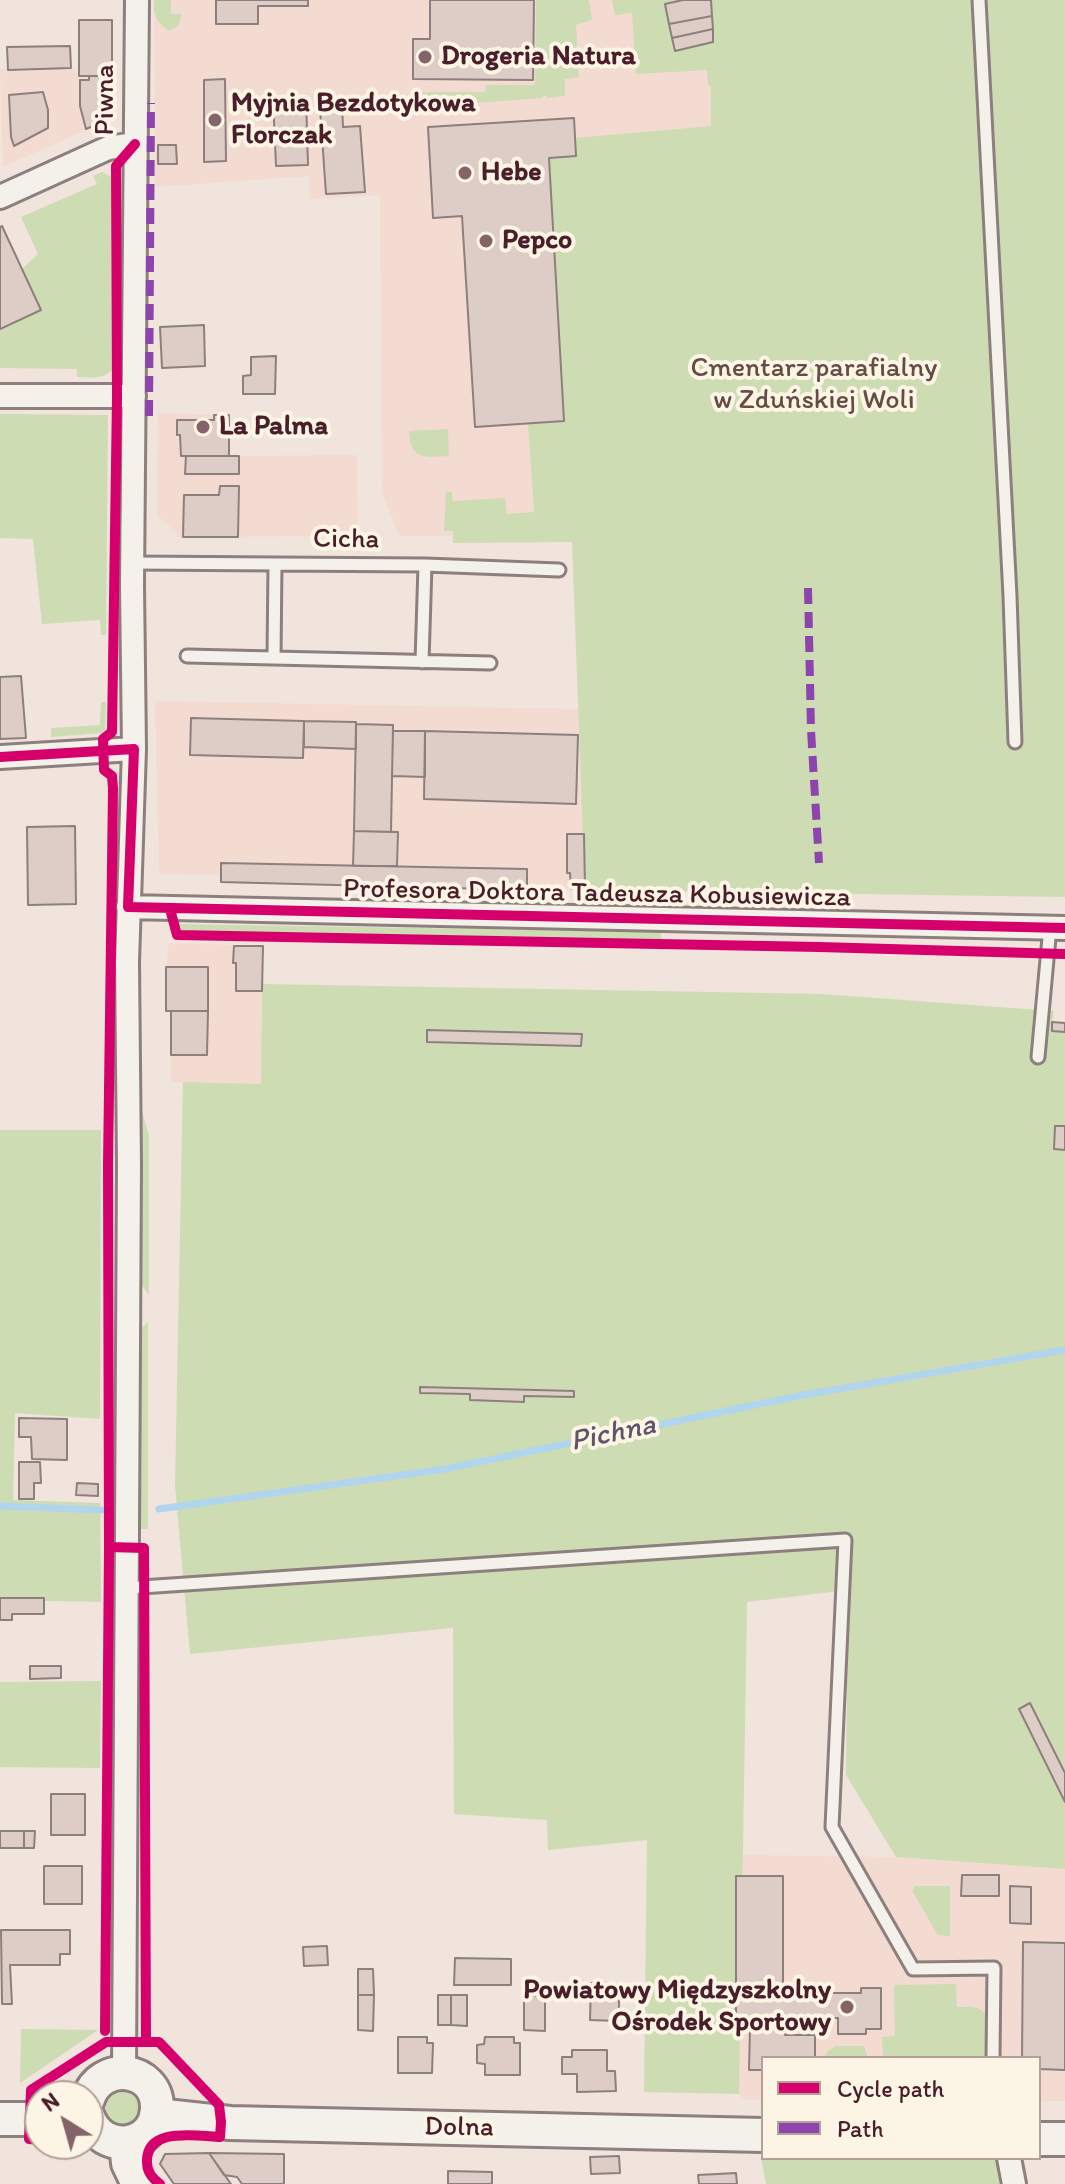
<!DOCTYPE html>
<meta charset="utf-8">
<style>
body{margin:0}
#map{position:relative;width:1065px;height:2184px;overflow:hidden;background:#f0e4dc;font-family:Itim,sans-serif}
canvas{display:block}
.legend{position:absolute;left:761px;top:2056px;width:280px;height:104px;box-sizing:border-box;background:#fcf5e5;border:2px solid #b59f9b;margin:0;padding:10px 14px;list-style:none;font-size:24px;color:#4a1f2b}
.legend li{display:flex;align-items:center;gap:16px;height:40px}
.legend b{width:40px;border:2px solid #b59f9b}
.north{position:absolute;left:24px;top:2080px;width:80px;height:80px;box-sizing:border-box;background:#fcf5e5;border:2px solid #b59f9b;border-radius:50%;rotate:323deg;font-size:22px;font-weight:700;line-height:32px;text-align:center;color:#4a1f2b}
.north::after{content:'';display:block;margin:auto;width:28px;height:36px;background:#846469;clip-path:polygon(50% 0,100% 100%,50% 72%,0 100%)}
</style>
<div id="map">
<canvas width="1065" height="2184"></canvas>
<ul class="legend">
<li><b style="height:10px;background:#d6006c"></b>Cycle path</li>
<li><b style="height:10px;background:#8e44ad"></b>Path</li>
</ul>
<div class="north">N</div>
</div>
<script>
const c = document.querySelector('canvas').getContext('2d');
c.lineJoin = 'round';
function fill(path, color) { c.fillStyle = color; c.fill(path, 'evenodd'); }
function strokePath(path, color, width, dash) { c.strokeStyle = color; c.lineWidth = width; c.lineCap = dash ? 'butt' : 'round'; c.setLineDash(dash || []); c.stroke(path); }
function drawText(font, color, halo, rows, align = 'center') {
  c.font = font + ' Itim,sans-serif'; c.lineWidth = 8; c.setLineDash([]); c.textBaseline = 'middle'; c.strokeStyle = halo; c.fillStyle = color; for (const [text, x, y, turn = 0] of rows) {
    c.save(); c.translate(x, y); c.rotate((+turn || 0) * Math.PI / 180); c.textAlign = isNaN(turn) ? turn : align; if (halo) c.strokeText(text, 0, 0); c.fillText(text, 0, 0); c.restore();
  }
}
fill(new Path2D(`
 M154,0H711L719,144L572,537L399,536L382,492L380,195L310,199L309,176L155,187Z
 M71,68L80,76H112V118L3,167L0,69Z
 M158,413L229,415V456L357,455L358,536L177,537V533L157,516Z
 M155,701L579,709L585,889L221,882L220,875L159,874Z
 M169,943L262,946L261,1084L171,1082V1012L166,1011V967Z
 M743,1855L896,1857L1065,1869V2101H1039V2058H763V2100H745L739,2094Z`), '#f3dbd2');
fill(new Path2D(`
 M154,0H171V14H181C181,23 177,30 168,30C156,23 153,13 154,0Z
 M536,0H589L592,20L576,25L579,77L565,79V96L547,98V96H543V98L421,107L418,92H485L486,85H535Z
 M612,0H683L665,4L675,51L713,42L711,0H1065V897L585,890L572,542L453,543V531H444L446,492H452L453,501L505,498L507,514L534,512L528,424L564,421L549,158L575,138L711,126V87L708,84L707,70L636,74L632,13L615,15Z
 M102,172L111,177L112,370C102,380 90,377 77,377V369L0,368V329L41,310L22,269L38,254L21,217L97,184L93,176Z
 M0,414L108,415L106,635H101L100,620L42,624L33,539L0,538Z
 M448,429L449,456C426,457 410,461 409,431Z
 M101,702H106L105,729L101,733L51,737V728L100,725Z
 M178,924L661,932V939L183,931Z
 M262,984L821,994L1054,1011L1052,1022L1065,1023V1869L896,1857L846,1775L848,1590L747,1602L739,2094L644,2092L647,1840L548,1850L547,1820L454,1814L453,1628L190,1654L175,1485L183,1082L261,1084Z
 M141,1107L149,1136V1295L140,1283Z
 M0,1130H101L100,1419L15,1413L13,1500L100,1503L101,1602L0,1600Z
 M148,1322V1529H139L140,1336L142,1328Z
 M101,1681L100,1768L0,1767V1682Z
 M914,1886H950V1936L938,1935L936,1932L913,1892Z
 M956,1984L957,2007C963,2007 971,2006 977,2008C994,2013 989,2044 989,2058H883L882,2037L895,2036L894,1985Z
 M21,2029L98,2030L20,2083Z
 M836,2046H864L868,2058H823L828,2051Z
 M105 2108a17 17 0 1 1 34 0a17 17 0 1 1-34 0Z
 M761,2157L999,2160L1003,2184H766Z`), '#cddcb3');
strokePath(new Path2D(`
 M0,1506L101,1510
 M159,1509L445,1469L803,1395L1065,1350`), '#b0d5ed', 7);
const building = new Path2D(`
 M216,0H308V6H258V24H216Z
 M430,0H534L533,80L413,79V39H430Z
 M683,0H711L712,16L669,24L665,4Z
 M712,16L713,29L672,38L669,24Z
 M79,20H112V76H79Z
 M713,29V42L675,51L672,38Z
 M70,46L71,68L8,70L7,47Z
 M89,76H112V118L86,129L80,106V80H89Z
 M225,79L226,161L204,162V80Z
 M43,92L48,110V128L14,146L11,137L9,95Z
 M306,97L308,165L276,166L273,98Z
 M342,106L343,127L360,126L365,192L326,194L320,108Z
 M574,118L576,156L549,158L564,421L475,427L462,216L433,218L428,127Z
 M158,145H176L177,164H158Z
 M2,226L41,310L0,329V227Z
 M204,325L205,366L162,368L160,327Z
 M276,356L275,394H243V376L251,375V357Z
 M214,415H229V456H181L180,435H177V420H214Z
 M186,456H239V474H185Z
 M220,486H239L238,537H183L184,495H219Z
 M21,676L26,738L0,739V677Z
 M191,718L304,721L303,758L190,755Z
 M304,721L356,722V749L304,747Z
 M356,724L393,725L391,832L354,831Z
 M393,731H425V777L392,776Z
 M425,731L578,735L576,804L424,799Z
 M75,826L76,904L28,905L27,827Z
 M354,831L398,832L397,866H353Z
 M567,834H584L585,889H571L570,873H567Z
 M221,863L527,869V890L221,882Z
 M234,946H263L262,991H236V963H233Z
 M166,967H208V1011H166Z
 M171,1011H208L207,1055H171Z
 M1052,1022L1065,1023V1032L1052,1031Z
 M427,1030L582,1034L581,1046L427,1042Z
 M1055,1126H1065V1150L1054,1149Z
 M420,1387L574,1391V1397L524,1396V1402L470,1400V1394L420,1393Z
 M19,1418L67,1419V1460L32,1459L31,1437H19Z
 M19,1462H40L41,1483H34V1499H19Z
 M77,1483L98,1484V1496L76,1495Z
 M0,1598H44V1614H12V1620H0Z
 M30,1666H61V1678L30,1679Z
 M1030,1703L1065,1773V1802L1019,1709Z
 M51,1794H85V1835H51Z
 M0,1831H24V1848H0Z
 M24,1831H35L34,1848H24Z
 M44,1866H82V1904H44Z
 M962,1875H999V1896H961Z
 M736,1876H783V1987H803V1993H861V1988H881V2029H866V2034H838V2018H803V2028H785V2035H815V2058H763V2070H749L750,2029H736Z
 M1010,1886L1031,1887V1924L1010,1923Z
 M1,1930H70V1954H60V1965H10L12,2004H2Z
 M1023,1942L1065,1943V2070L1039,2069V2058H1022Z
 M327,1946L328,1965L304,1966L303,1947Z
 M455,1958L511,1959V1985H454Z
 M358,1969H373L374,1995H358Z
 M591,1983L619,1984V2021L590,2020Z
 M358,1995H374L373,2031L358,2030Z
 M438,1995H451V2025H438Z
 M451,1995H467V2026L451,2025Z
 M524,1995L545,1996V2031L524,2030Z
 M398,2037H427V2043H433L432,2073H398Z
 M485,2037H514V2043H520V2075H485V2064L477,2063V2045L484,2044Z
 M572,2050H607V2071H615L616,2091L577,2092V2074H562V2057H572Z
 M209,2153L231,2184H174L160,2164L165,2154Z
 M209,2153L284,2154V2184H242L237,2177L224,2175Z
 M619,2156L620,2173L591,2174L590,2157Z
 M448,2171L492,2172V2184H448Z
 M736,2173L737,2184H699L698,2175Z`);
fill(building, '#decdc7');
strokePath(building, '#8d7f7e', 2);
const lane = new Path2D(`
 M979,0L1010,596L1015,742
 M132,563L425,565L559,570
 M187,656L490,663
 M274,658L275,564
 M422,662L425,565
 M1038,1057L1050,927
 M126,1588L845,1540L832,1827L913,1969L994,1968L993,2058`);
const street = new Path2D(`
 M0,197L108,148L135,144
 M0,396H134
 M0,757L134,749
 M128,907L1065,928
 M124,2072L129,1165L127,962L134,749L132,585L137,0
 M1009,2158L1014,2184`);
const secondary = new Path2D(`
 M88,2099C100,2060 157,2067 157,2107C157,2148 102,2156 88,2117
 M156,2115L230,2123L763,2135
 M0,2119H40
 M1039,2139H1065
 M126,2143L128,2163L138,2184`);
strokePath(lane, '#8d7f7e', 17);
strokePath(street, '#8d7f7e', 28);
strokePath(secondary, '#8d7f7e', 38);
strokePath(lane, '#f4f0ea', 11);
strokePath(street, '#f4f0ea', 22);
strokePath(secondary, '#f4f0ea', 32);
strokePath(new Path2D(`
 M149,416L151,103
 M808,588L811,730L819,863`), '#8e44ad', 8, [16, 8]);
strokePath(new Path2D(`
 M0,757L134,749L128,907L1065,928
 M170,909L177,935L819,947L1065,954
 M109,1547L144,1548L146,2042
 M105,2031L109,1547L108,1165L113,789L112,776L104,770L103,739L112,732L117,397L116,166L135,144
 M40,2140L29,2139L31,2090L106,2042H159L219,2105L221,2122L220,2137C197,2136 145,2126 147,2163C147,2172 153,2179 160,2184`), '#d6006c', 10);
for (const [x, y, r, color] of [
 [425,57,8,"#846469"],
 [215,120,8,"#846469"],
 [465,173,8,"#846469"],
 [486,241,8,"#846469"],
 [203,427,8,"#846469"],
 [847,2007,8,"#846469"]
]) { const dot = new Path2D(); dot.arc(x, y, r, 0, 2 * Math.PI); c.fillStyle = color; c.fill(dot); strokePath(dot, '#fcf5e5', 3); }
drawText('bold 28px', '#4a1f2b', '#fcf5e5', [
 ["Drogeria Natura",441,57],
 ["Myjnia Bezdotykowa",231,104],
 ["Florczak",231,136],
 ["Hebe",481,173],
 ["Pepco",502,241],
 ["La Palma",219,427],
 ["Powiatowy Międzyszkolny",831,1991,"right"],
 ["Ośrodek Sportowy",831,2023,"right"]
], 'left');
drawText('28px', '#4a1f2b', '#fcf5e5', [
 ["Piwna",106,100,-90],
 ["Cicha",346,540,1],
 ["Profesora Doktora Tadeusza Kobusiewicza",597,894,1],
 ["Dolna",459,2128,1]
]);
drawText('28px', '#644d44', '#fcf5e5', [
 ["Cmentarz parafialny",814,369],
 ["w Zduńskiej Woli",814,401]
]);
drawText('italic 30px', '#605467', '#fcf5e5', [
 ["Pichna",613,1434,-12]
]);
</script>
